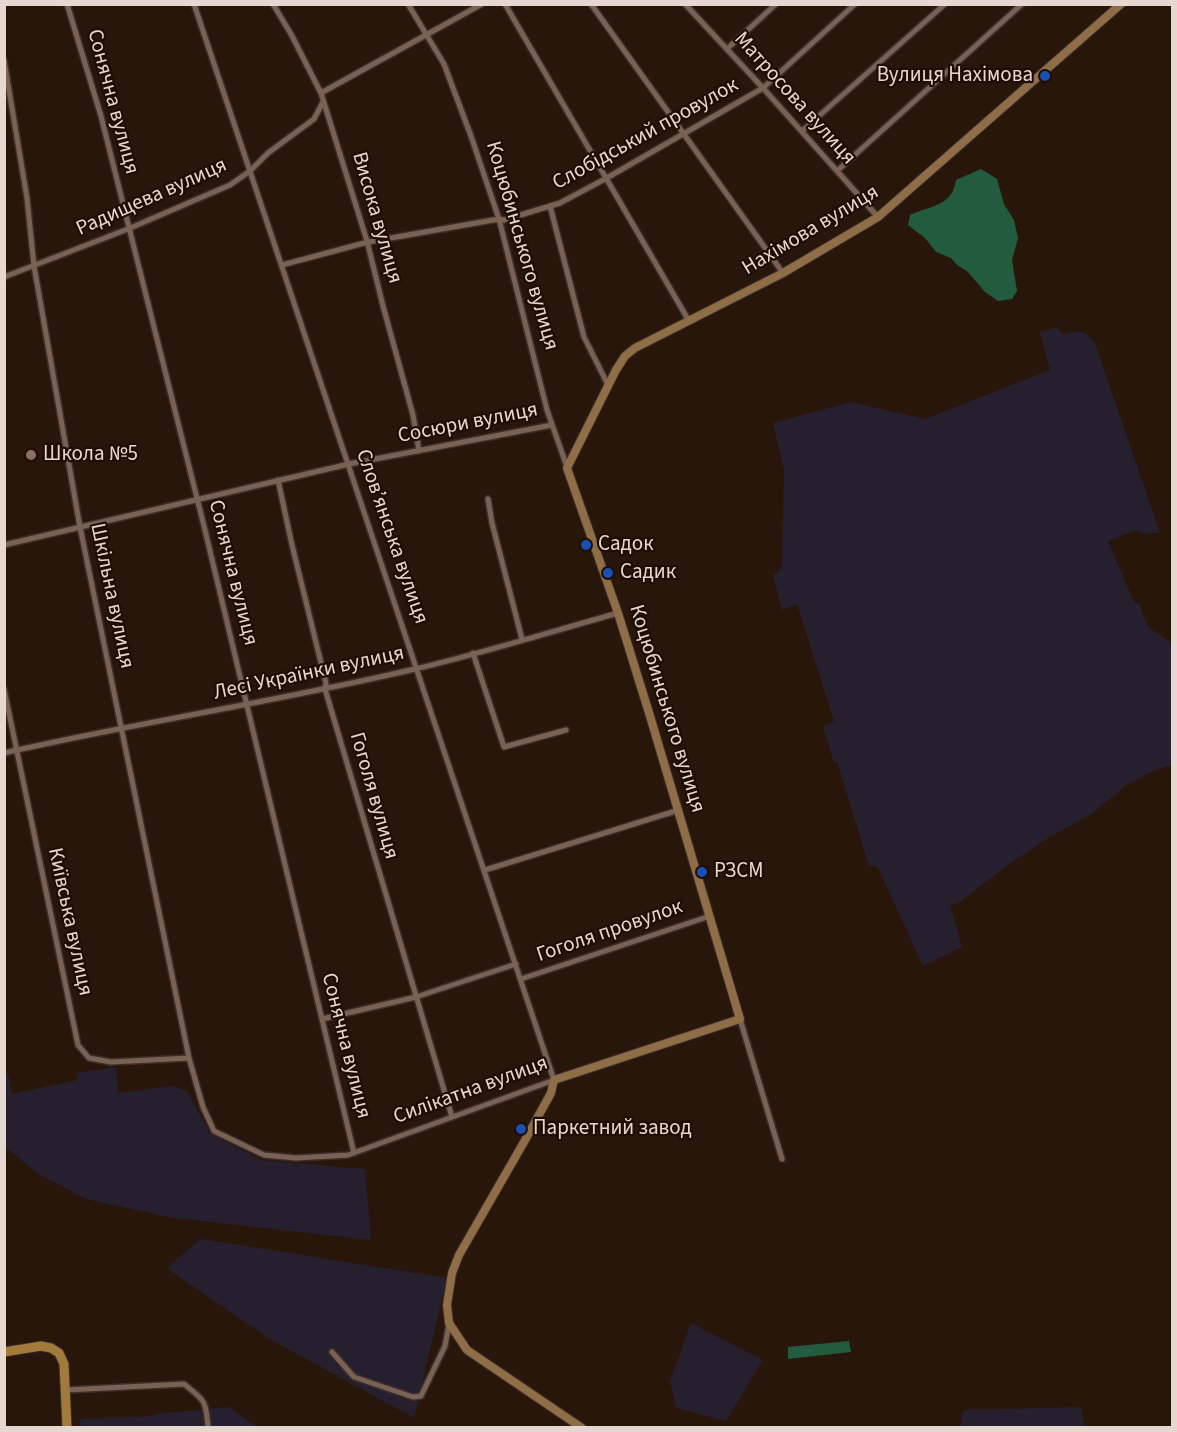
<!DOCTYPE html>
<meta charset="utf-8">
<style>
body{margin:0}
#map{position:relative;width:1177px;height:1432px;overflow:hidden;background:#29160a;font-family:"Source Sans 3",sans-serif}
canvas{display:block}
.frame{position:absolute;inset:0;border:6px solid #e6d8d0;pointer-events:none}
</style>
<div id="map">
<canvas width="1177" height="1432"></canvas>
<div class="frame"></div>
</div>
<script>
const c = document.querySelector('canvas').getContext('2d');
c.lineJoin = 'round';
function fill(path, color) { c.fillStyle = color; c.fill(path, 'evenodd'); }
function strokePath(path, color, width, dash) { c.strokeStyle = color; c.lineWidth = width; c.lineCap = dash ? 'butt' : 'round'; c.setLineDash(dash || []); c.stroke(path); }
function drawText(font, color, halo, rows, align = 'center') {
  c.font = font + ' "Source Sans 3",sans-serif'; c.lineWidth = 4.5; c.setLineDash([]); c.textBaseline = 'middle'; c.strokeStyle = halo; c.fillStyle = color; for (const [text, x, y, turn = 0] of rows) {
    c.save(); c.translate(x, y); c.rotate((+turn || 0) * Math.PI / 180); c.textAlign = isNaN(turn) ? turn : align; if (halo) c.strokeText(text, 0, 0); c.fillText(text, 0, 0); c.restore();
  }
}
fill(new Path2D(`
 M1057,327L1062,334L1079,331L1086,334L1095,343L1160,533L1144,534L1137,530L1108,541L1134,602L1139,604L1148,627L1170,642L1172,651V765L1157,769L1125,786L1093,813L1050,837L1005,867L959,903L950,905L962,947L923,966L877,866H869L837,762L834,763L823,727L834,721L797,604L782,610L773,575L782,567L784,471L773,423L851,402L925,419L1050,370L1040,332Z
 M116,1067L118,1093L172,1086L187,1091L210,1133L261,1160L365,1169L371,1240L168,1217L86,1199L37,1173L5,1147V1075L8,1073L12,1094L77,1080V1073Z
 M201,1239L447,1278L414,1418L268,1338L166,1268Z
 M691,1323L763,1360L726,1421L676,1408L670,1381Z
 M229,1407L257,1427H81L80,1419L151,1416L155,1414Z
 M1081,1407L1085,1427H960L963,1410Z`), '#251f2e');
fill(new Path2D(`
 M981,169L997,179L1004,204L1014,220L1018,238L1012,260L1017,291L1012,299L998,301L985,292L968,272L957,265L951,258L936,252L925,238L908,225L910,215C931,205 952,207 956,180Z
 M849,1341L851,1352L788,1359V1347Z`), '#235b3e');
const street = new Path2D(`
 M67,4L101,116L205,530L354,1153
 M273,4L291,34L321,93L367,241L383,306L413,415L419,451
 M408,4L444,64L471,136L499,219L547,410L567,467
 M505,4L689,321
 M591,4L783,273
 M685,4L763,88L878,217
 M727,49L776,4
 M4,60L27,198L34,266L80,527L189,1058L203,1107L214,1131L264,1155L296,1158L348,1155L554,1080L194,4
 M321,93L482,4
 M802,131L945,4
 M837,171L1022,4
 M550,206L584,337L608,385
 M282,265L368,242L499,219L504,220L560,203L605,179L763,88L855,4
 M4,277L128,229L230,185L250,171L268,153L314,119L323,102
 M278,480L292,545L326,683L325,689L452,1117
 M488,499L492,523L522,639
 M4,545L349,464L552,425
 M473,653L504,747L566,730
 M4,689L78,1045L89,1058L111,1062L189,1058
 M4,753C141,722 279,701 415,669C483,653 550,632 618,613
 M485,870L679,810
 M521,979L710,916
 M322,1019L416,997L516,964
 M740,1019L782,1159
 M332,1352L354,1377L413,1397L421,1396L445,1346L449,1324
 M66,1390L184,1384C205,1401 206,1400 208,1427`);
const secondary = new Path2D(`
 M582,1428L467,1350L449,1323L447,1305L452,1273L459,1255L524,1142L551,1093L554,1080L740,1019L650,716L618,613L567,468L616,370L625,356L635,348L783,273L878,217L1121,4`);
const primary = new Path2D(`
 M4,1352L41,1346L51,1348L59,1353L64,1364L67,1428`);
strokePath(street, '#3c2e2a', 8);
strokePath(secondary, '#3c2e2a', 10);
strokePath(primary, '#3c2e2a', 11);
strokePath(street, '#796153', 5);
strokePath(secondary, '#8e6d47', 8);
strokePath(primary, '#a27a3b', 9);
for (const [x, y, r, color] of [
 [1045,76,6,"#1a4fb4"],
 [31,455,6,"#8d6e63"],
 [586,545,6,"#1a4fb4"],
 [608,573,6,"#1a4fb4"],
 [702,872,6,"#1a4fb4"],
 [521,1129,6,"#1a4fb4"]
]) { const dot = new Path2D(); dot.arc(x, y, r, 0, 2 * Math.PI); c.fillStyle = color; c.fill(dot); strokePath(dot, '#1f0d03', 2); }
drawText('21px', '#e6d8d0', '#1f0d03', [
 ["Вулиця Нахімова",1033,76,"right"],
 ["Школа №5",43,455],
 ["Садок",598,545],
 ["Садик",620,573],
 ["РЗСМ",714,872],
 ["Паркетний завод",533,1129]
], 'left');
drawText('21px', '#e6d8d0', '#1f0d03', [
 ["Матросова вулиця",794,99,48],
 ["Сонячна вулиця",112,102,75],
 ["Слобідський провулок",646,135,-29],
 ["Радищева вулиця",152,198,-24],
 ["Висока вулиця",376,218,74],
 ["Нахімова вулиця",811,231,-31],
 ["Коцюбинського вулиця",521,246,74],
 ["Сосюри вулиця",468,424,-11],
 ["Слов’янська вулиця",391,537,71],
 ["Сонячна вулиця",232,573,76],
 ["Шкільна вулиця",111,596,78],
 ["Лесі Українки вулиця",309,674,-12],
 ["Коцюбинського вулиця",666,709,73],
 ["Гоголя вулиця",373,796,74],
 ["Київська вулиця",69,922,78],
 ["Гоголя провулок",610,932,-19],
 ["Сонячна вулиця",345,1046,76],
 ["Силікатна вулиця",471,1091,-20]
]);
</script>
